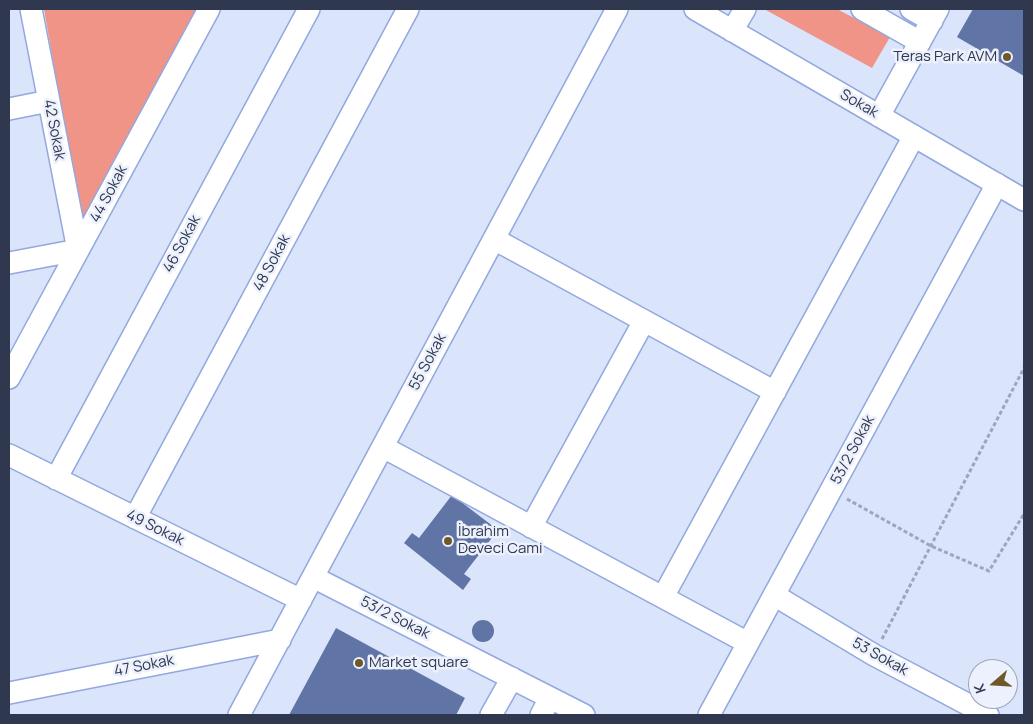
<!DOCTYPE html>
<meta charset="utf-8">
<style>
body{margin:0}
#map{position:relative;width:1033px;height:724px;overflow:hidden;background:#dae4fb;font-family:Manrope,sans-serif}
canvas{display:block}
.frame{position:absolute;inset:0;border:10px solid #2f384e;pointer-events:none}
.north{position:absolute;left:968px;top:659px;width:50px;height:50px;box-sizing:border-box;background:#ecf1fd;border:1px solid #a0a7b7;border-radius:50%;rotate:251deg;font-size:14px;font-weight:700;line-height:20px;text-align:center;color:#2f384e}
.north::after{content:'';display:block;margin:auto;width:18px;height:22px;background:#6e5a29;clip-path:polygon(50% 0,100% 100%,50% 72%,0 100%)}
</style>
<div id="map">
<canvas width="1033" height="724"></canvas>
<div class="frame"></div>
<div class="north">K</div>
</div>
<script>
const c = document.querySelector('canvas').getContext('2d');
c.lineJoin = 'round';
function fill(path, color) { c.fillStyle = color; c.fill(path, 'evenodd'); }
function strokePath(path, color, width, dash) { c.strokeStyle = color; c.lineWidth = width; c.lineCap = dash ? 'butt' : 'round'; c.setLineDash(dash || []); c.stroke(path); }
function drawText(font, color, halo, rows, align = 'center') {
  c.font = font + ' Manrope,sans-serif'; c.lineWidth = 5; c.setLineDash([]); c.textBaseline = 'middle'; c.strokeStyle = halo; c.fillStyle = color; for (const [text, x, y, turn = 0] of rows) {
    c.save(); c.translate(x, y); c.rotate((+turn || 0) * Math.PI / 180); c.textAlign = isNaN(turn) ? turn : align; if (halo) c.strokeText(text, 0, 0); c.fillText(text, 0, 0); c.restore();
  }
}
fill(new Path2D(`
 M44,9H197L82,228Z
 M764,9H837L890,37L872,68Z`), '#f09488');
fill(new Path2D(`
 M973,9H1024V76L957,37Z
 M452,495L498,530L464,574L471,579L463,590L404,543L412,533L419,538Z
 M472 631a11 11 0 1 1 22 0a11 11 0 1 1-22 0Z
 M336,628L465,698L456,715H289Z`), '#6174a6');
const minor = new Path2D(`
 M695,9L1024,200
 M862,9L920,42
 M911,9L932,21
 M732,31L745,9
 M9,109L49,101
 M879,116L938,9
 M494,239L775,392
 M9,263L78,250L31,9
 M9,378L209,9
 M383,447L748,643
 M9,455L301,600
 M56,479L309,9
 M135,518L408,9
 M531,527L644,321
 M313,577L584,715
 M774,595L874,655L988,715
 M663,597L914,136
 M9,693L280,640
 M239,715L617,9
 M491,715L512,678
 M541,715L550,698
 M709,715L997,184`);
strokePath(minor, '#93a8de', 24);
strokePath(new Path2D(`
 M847,499L931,546L989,571L1024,514
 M882,639L1024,368`), '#9ca6bd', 3, [4, 2.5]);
strokePath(minor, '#fff', 21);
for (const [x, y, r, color] of [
 [1007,57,5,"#6e5a29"],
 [448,541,5,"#6e5a29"],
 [359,663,5,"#6e5a29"]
]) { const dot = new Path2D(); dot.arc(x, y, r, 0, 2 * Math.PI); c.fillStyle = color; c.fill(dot); strokePath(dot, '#ecf1fd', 2); }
drawText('15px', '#2f384e', '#ecf1fd', [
 ["Teras Park AVM",997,57,"right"],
 ["İbrahim",458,532],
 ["Deveci Cami",458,549],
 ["Market square",369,663]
], 'left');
drawText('15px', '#2f384e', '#ecf1fd', [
 ["Sokak",859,104,30],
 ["42 Sokak",54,130,79],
 ["44 Sokak",109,194,-62],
 ["46 Sokak",182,244,-62],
 ["48 Sokak",272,263,-62],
 ["55 Sokak",428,362,-62],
 ["53/2 Sokak",853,450,-62],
 ["49 Sokak",155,528,26],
 ["53/2 Sokak",395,618,27],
 ["53 Sokak",880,657,29],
 ["47 Sokak",144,666,-11]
]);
</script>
